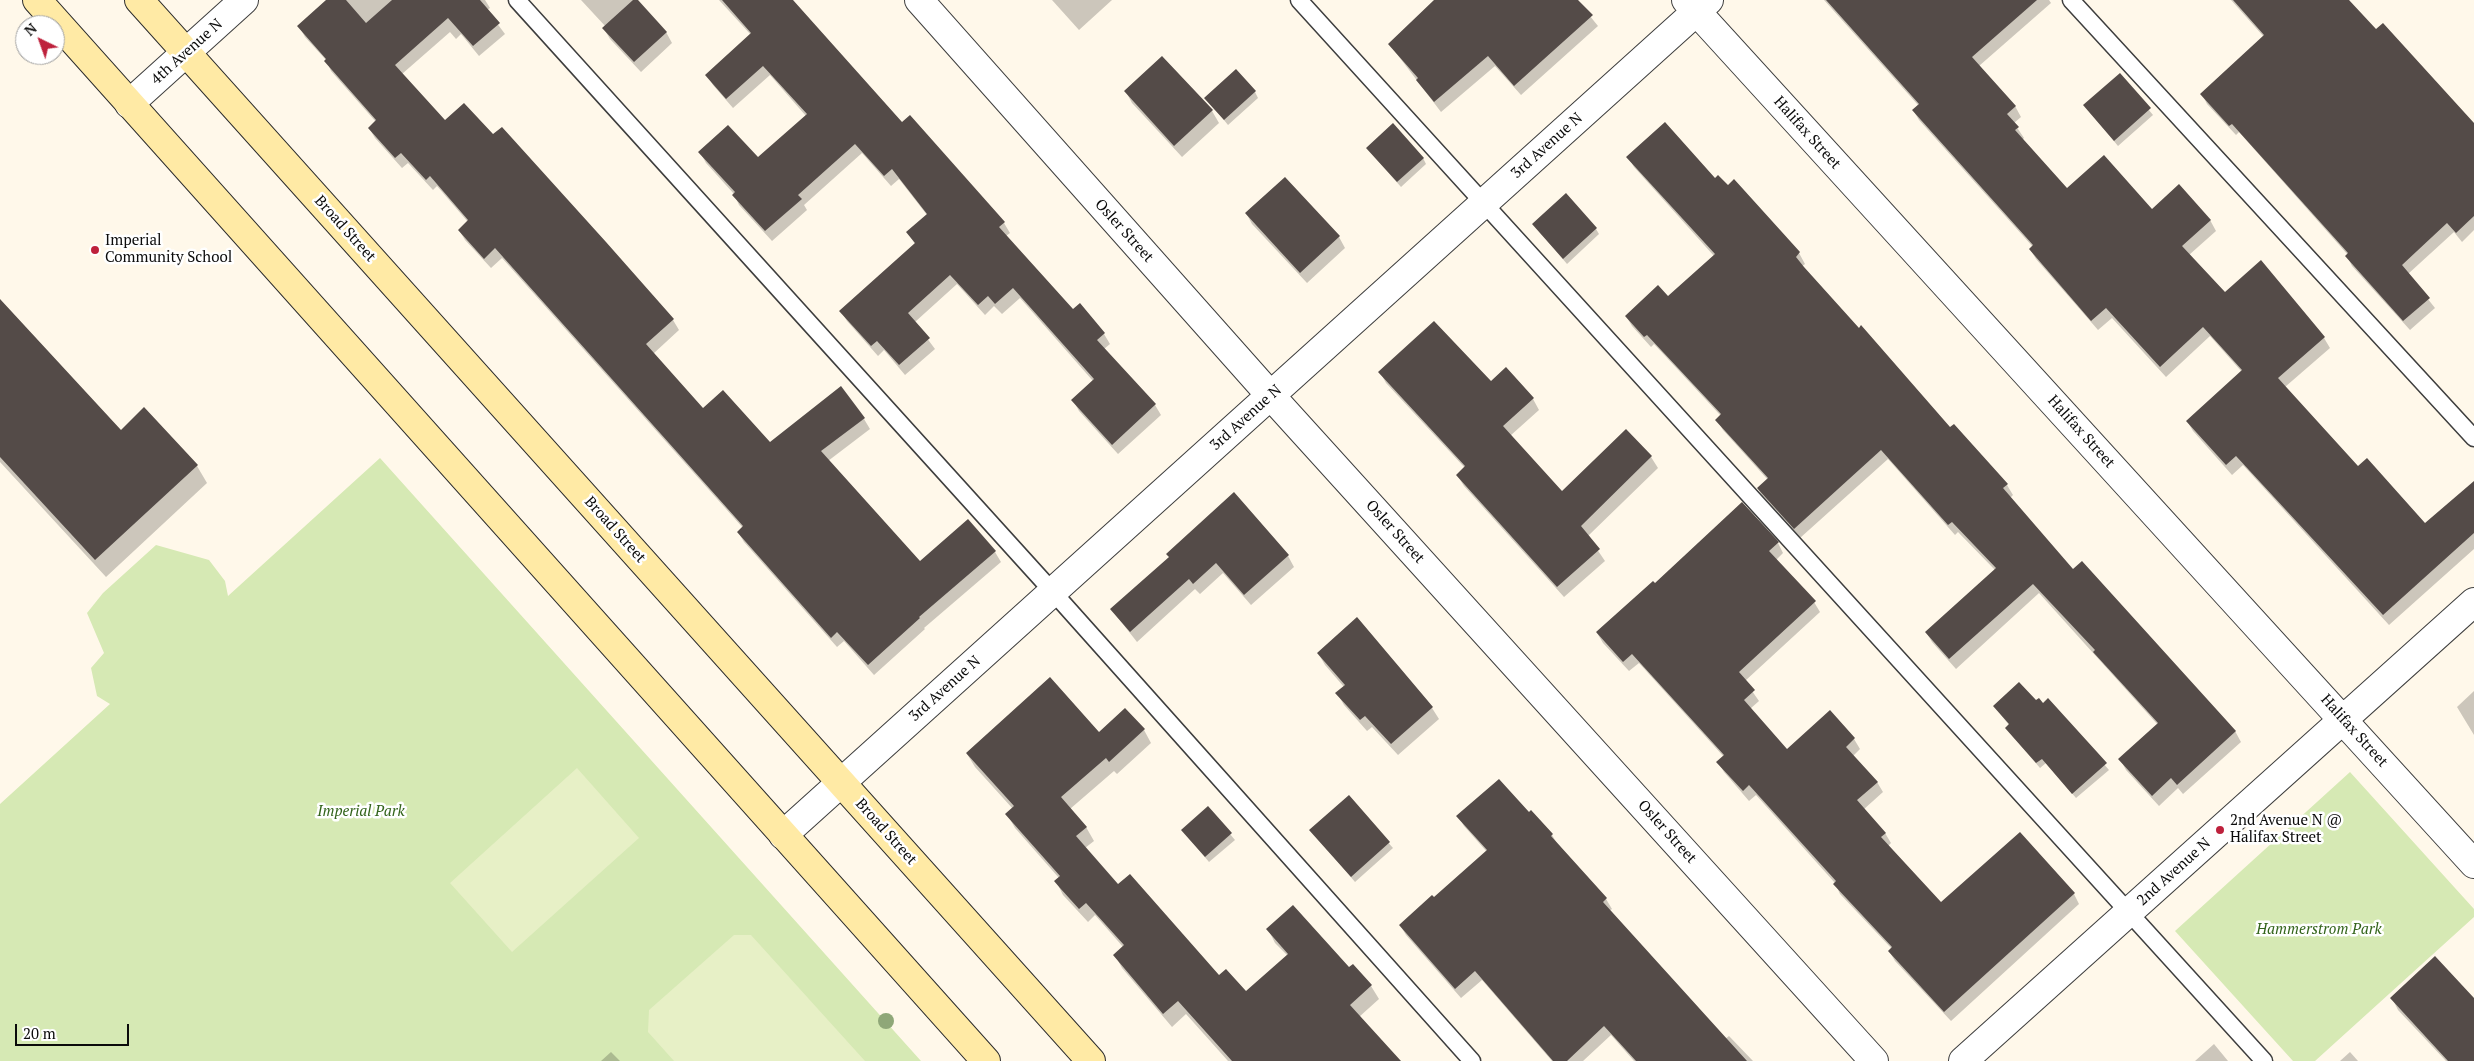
<!DOCTYPE html>
<style>
body{margin:0}
#map{position:relative;width:2474px;height:1061px;overflow:hidden;background:#fff8ea;font-family:"PT Serif",serif}
canvas{display:block}
.north{position:absolute;left:15px;top:15px;width:50px;height:50px;box-sizing:border-box;background:#fff;border:1px solid #9d9d9d;border-radius:50%;rotate:318deg;font-size:14px;font-weight:700;line-height:20px;text-align:center;color:#0b0b0b}
.north::after{content:'';display:block;margin:auto;width:18px;height:22px;background:#be213c;clip-path:polygon(50% 0,100% 100%,50% 72%,0 100%)}
.scale{position:absolute;left:15px;top:1024px;width:114px;height:22px;box-sizing:border-box;border:2px solid #0b0b0b;border-top:0;padding-left:6px;font-size:15px;line-height:18px;white-space:nowrap;color:#0b0b0b;-webkit-text-stroke:4px #fff;paint-order:stroke}
</style>
<div id="map">
<canvas width="2474" height="1061"></canvas>
<div class="north">N</div>
<div class="scale">20 m</div>
</div>
<script>
const c = document.querySelector('canvas').getContext('2d');
c.lineJoin = 'round';
function fill(path, color) { c.fillStyle = color; c.fill(path, 'evenodd'); }
function strokePath(path, color, width, dash) { c.strokeStyle = color; c.lineWidth = width; c.lineCap = dash ? 'butt' : 'round'; c.setLineDash(dash || []); c.stroke(path); }
function drawText(font, color, halo, rows, align = 'center') {
  c.font = font + ' "PT Serif",serif'; c.lineWidth = 5; c.setLineDash([]); c.textBaseline = 'middle'; c.strokeStyle = halo; c.fillStyle = color; for (const [text, x, y, turn = 0] of rows) {
    c.save(); c.translate(x, y); c.rotate((+turn || 0) * Math.PI / 180); c.textAlign = isNaN(turn) ? turn : align; if (halo) c.strokeText(text, 0, 0); c.fillText(text, 0, 0); c.restore();
  }
}
fill(new Path2D(`
 M380,458L921,1061H0V804L110,704L97,696L91,668L104,653L87,613L103,593L156,545L209,560L225,581L228,596Z
 M2350,772L2474,909V917L2315,1061H2293L2175,931Z`), '#d6e9b4');
fill(new Path2D(`
 M577,768L639,838L512,952L450,883Z
 M734,935H751L865,1061H674L648,1032L649,1010Z`), '#e7f0c6');
fill(new Path2D(`
 M328,0H485L490,8L487,10L505,34L479,56L461,34L456,39L450,32L402,74L445,122L673,320L679,330L653,354L703,409L770,443L864,419L870,429L828,461L920,562L995,552L1001,562L924,628L925,629L874,675L844,641L837,647L744,542L738,532L743,528L502,258L491,268L465,240L459,230L468,222L437,186L433,190L408,163L402,168L375,138L369,128L376,122L331,71L326,60L305,37L299,26Z
 M581,0H637L666,32L672,43L641,72L610,39L604,29L606,27Z
 M719,0H791L902,124L1004,223L1010,233L1006,236L1073,311L1104,334L1110,344L1104,349L1155,405L1161,415L1118,454L1079,411L1073,400L1093,381L1020,298L1002,314L994,306L985,315L957,284L915,322L935,349L905,375L884,350L878,356L847,321L841,311L915,244L908,233L927,215L899,179L891,186L862,153L804,205L807,210L772,241L739,205L734,194L706,163L700,152L758,159L806,116L770,75L733,108L713,85L707,75L751,35Z
 M1052,0H1112L1079,30Z
 M1469,0H1577L1598,26L1521,95L1495,66L1441,112L1390,45Z
 M1824,0H2049L2051,3L1979,66L2015,106L2021,117L2014,123L2024,138L2022,140L2067,190L2152,210L2210,220L2216,231L2189,255L2225,293L2324,338L2330,348L2285,387L2358,468L2426,525L2474,483V549L2389,625L2243,465L2232,475L2193,431L2187,421L2242,372L2210,336L2166,377L2112,318L2098,330L2036,259L2030,249L2033,247L1919,120L1913,110L1918,105Z
 M2231,0H2347L2474,139V230L2462,242L2454,232L2408,274L2435,308L2410,330L2352,266L2347,256L2348,255L2239,132L2236,135L2207,104L2202,94L2264,37Z
 M1162,58L1212,111L1219,123L1182,157L1132,103L1126,92Z
 M2120,75L2153,115L2118,146L2084,105Z
 M1255,92L1258,98L1228,125L1206,98Z
 M1371,153L1423,158L1426,164L1401,187Z
 M1628,157L1715,180L1728,186L1734,180L1799,253L1805,264L1801,267L1950,429L2007,485L2013,495L2010,498L2073,571L2235,731L2241,742L2183,794L2178,788L2159,806L2126,770L2120,759L2158,725L2039,593L1956,669L1932,642L1926,632L1995,570L1958,532L1955,535L1888,459L1800,538L1764,499L1758,489L1768,480L1723,430L1717,420L1721,416L1654,344L1651,347L1632,326L1626,316L1668,298L1714,256L1634,167Z
 M1285,179L1339,237L1345,248L1307,283L1252,224L1246,213Z
 M1533,224L1596,229L1599,234L1567,264Z
 M0,301L121,432L144,409L197,466L207,483L106,577L0,462Z
 M1506,369L1533,399L1539,410L1510,436L1562,493L1626,431L1651,457L1658,468L1588,536L1605,561L1564,597L1464,486L1457,475L1465,468L1386,383L1380,372L1491,383Z
 M1234,494L1288,556L1294,567L1251,605L1223,573L1200,594L1195,589L1137,642L1111,609L1170,558Z
 M1778,543L1783,553L1776,560L1814,602L1820,612L1745,681L1759,701L1750,709L1787,750L1830,712L1854,739L1860,749L1853,756L1877,782L1883,792L1863,810L1885,833L1891,843L1888,846L1941,904L2074,894L2079,904L1951,1021L1895,961L1889,951L1892,949L1840,894L1835,883L1756,795L1749,801L1724,772L1718,762L1724,757L1639,663L1629,671L1603,643L1597,633L1654,585Z
 M1318,653L1432,708L1439,719L1398,755L1372,727L1367,731L1344,705L1337,693L1344,687L1325,665Z
 M2474,691V735L2457,707Z
 M2048,700L2109,770L2076,798L2046,763L2040,768L2010,733L2006,728L2009,725L1994,706L2035,702L2043,704Z
 M1144,730L1151,743L1117,774L1114,771L1070,809L1086,827L1094,841L1085,848L1118,886L1219,977L1246,993L1288,956L1275,943L1268,929L1349,969L1353,965L1371,986L1379,999L1359,1017L1400,1061H1228L1186,1014L1172,1027L1122,968L1115,955L1124,948L1095,915L1088,922L1063,895L1056,881L1059,878L1015,828L1007,814L1013,809L975,767L967,754L1099,734Z
 M1348,797L1393,848L1355,882L1311,830Z
 M1208,808L1235,840L1209,862L1182,830Z
 M1529,814L1552,835L1558,845L1606,899L1612,909L1609,911L1725,1039L1729,1036L1753,1061H1634L1611,1035L1583,1061H1552L1482,980L1461,998L1406,935L1400,925L1434,899L1487,852L1464,826L1458,816Z
 M2392,998L2474,999V1061H2446L2398,1010Z
 M2214,1044L2228,1061H2195Z
 M611,1052L620,1061H601Z
 M2350,1052L2358,1061H2340Z`), '#0003');
fill(new Path2D(`
 M326,0H346L366,23L392,0H480L500,23L473,46L448,18L395,65L445,120L464,103L493,134L502,127L606,242L674,319L646,344L703,408L723,390L770,442L841,386L865,418L821,451L920,561L968,519L996,551L919,617L920,618L868,665L837,632L831,638L737,532L743,526L495,248L484,259L458,230L468,220L430,176L426,180L401,153L395,158L368,128L376,120L324,61L326,59L297,26Z
 M633,0H638L667,32L634,62L602,28Z
 M722,0H793L902,122L910,115L1005,222L999,227L1073,309L1080,303L1105,333L1097,340L1156,404L1112,445L1071,400L1094,379L1013,288L995,304L988,296L978,305L950,275L908,313L930,338L899,365L877,341L871,346L839,311L915,243L906,232L927,214L892,169L884,176L855,144L798,195L802,199L765,231L732,195L735,192L698,152L728,125L758,157L807,114L763,66L726,99L705,75L751,33Z
 M1434,0H1578L1593,15L1514,86L1488,56L1434,102L1416,80L1418,78L1388,44Z
 M1826,0H2037L1972,57L2016,106L2007,114L2019,127L2015,130L2067,188L2104,155L2152,209L2179,184L2211,220L2182,246L2225,292L2261,260L2325,337L2278,378L2358,466L2367,458L2425,523L2474,481V533L2383,615L2236,456L2226,465L2186,421L2242,370L2203,327L2160,367L2106,308L2091,321L2029,249L2033,245L1912,110L1919,104Z
 M2233,0H2349L2376,29L2383,23L2474,123V216L2456,233L2447,223L2402,265L2430,298L2403,321L2345,256L2348,253L2232,124L2229,126L2200,94L2264,35Z
 M1162,56L1213,110L1174,146L1124,91Z
 M1236,69L1256,91L1224,120L1204,98Z
 M2120,73L2151,108L2114,141L2083,105Z
 M1665,122L1715,178L1718,175L1728,185L1734,179L1800,252L1796,257L1804,267L1859,328L1861,325L1950,427L1954,424L2008,484L2003,488L2073,569L2082,561L2236,731L2177,785L2171,778L2152,796L2118,759L2158,723L2093,652L2095,650L2033,584L1949,659L1925,632L1996,568L1952,522L1948,525L1881,450L1794,529L1757,488L1768,478L1715,420L1721,414L1647,335L1644,337L1625,316L1658,285L1668,296L1715,254L1626,157Z
 M1393,123L1424,158L1397,182L1366,148Z
 M1285,177L1340,236L1300,273L1245,213Z
 M1566,193L1597,228L1563,259L1532,224Z
 M0,299L121,430L144,407L198,465L95,560L0,457Z
 M1434,321L1491,381L1506,367L1534,398L1503,426L1562,491L1626,429L1652,456L1581,526L1600,549L1557,587L1456,475L1465,466L1378,372Z
 M1234,492L1289,555L1244,595L1216,563L1193,584L1189,579L1130,632L1110,609L1169,557L1166,554Z
 M1742,502L1779,542L1769,551L1816,601L1739,672L1755,690L1744,700L1787,749L1830,710L1855,738L1846,747L1878,782L1857,800L1886,833L1881,837L1941,902L2020,832L2075,893L1944,1012L1888,951L1892,947L1833,884L1836,881L1749,785L1743,791L1716,762L1724,755L1632,654L1623,662L1596,632L1653,581L1655,583Z
 M1357,617L1433,707L1391,744L1365,716L1360,720L1335,693L1345,685L1317,653Z
 M1050,677L1099,732L1125,708L1145,729L1109,762L1106,758L1061,797L1087,827L1076,836L1118,884L1130,874L1219,975L1226,969L1246,991L1288,954L1266,929L1293,905L1349,967L1353,964L1372,985L1350,1005L1401,1061H1232L1178,1001L1163,1014L1113,955L1124,945L1086,903L1079,909L1060,888L1054,881L1060,876L1005,814L1014,806L966,753Z
 M2019,682L2036,700L2039,698L2043,703L2048,698L2107,763L2072,794L2042,759L2036,763L2005,728L2009,724L1993,706Z
 M1499,779L1529,812L1531,810L1553,834L1551,836L1607,898L1603,902L1747,1061H1636L1604,1026L1567,1061H1553L1475,971L1455,989L1399,925L1432,895L1434,897L1487,850L1456,816Z
 M1349,795L1390,842L1351,877L1309,830Z
 M1208,806L1232,833L1205,857L1181,830Z
 M2435,956L2474,998V1061H2448L2390,998Z`), '#544b48');
const lane = new Path2D(`
 M517,0L1053,592L1472,1061
 M1299,0L2264,1061
 M2071,0L2474,438`);
const street = new Path2D(`
 M919,0L1271,396L1874,1061
 M1686,0L2474,864
 M129,104L244,0
 M783,835L1709,0
 M1963,1061L2474,602`);
const secondary = new Path2D(`
 M37,0L986,1061
 M139,0L1091,1061`);
strokePath(lane, '#3e3e3e', 19);
strokePath(street, '#3e3e3e', 30);
strokePath(secondary, '#2d2d2d', 30);
strokePath(lane, '#fff', 16);
strokePath(street, '#fff', 28);
strokePath(secondary, '#ffeaa5', 28);
c.fillStyle = '#8fa778';
for (const [x, y] of [
 [886,1021]
]) { c.beginPath(); c.arc(x, y, 8, 0, 2 * Math.PI); c.fill(); }
for (const [x, y, r, color] of [
 [95,250,5,"#be213c"],
 [2220,830,5,"#be213c"]
]) { const dot = new Path2D(); dot.arc(x, y, r, 0, 2 * Math.PI); c.fillStyle = color; c.fill(dot); strokePath(dot, '#fff', 2); }
drawText('15px', '#0b0b0b', '#fff', [
 ["4th Avenue N",187,52,-42],
 ["Halifax Street",1807,133,48],
 ["3rd Avenue N",1547,146,-42],
 ["Broad Street",345,229,48],
 ["Osler Street",1124,231,48],
 ["3rd Avenue N",1246,418,-42],
 ["Halifax Street",2081,432,48],
 ["Broad Street",615,530,48],
 ["Osler Street",1395,532,48],
 ["3rd Avenue N",945,689,-42],
 ["Halifax Street",2354,731,48],
 ["Broad Street",886,832,48],
 ["Osler Street",1667,832,48],
 ["2nd Avenue N",2174,872,-42]
]);
drawText('15px', '#0b0b0b', '#fff', [
 ["Imperial",105,241],
 ["Community School",105,258],
 ["2nd Avenue N @",2230,821],
 ["Halifax Street",2230,838]
], 'left');
drawText('italic 15px', '#33641b', '#fff', [
 ["Imperial Park",361,812],
 ["Hammerstrom Park",2319,930]
]);
</script>
